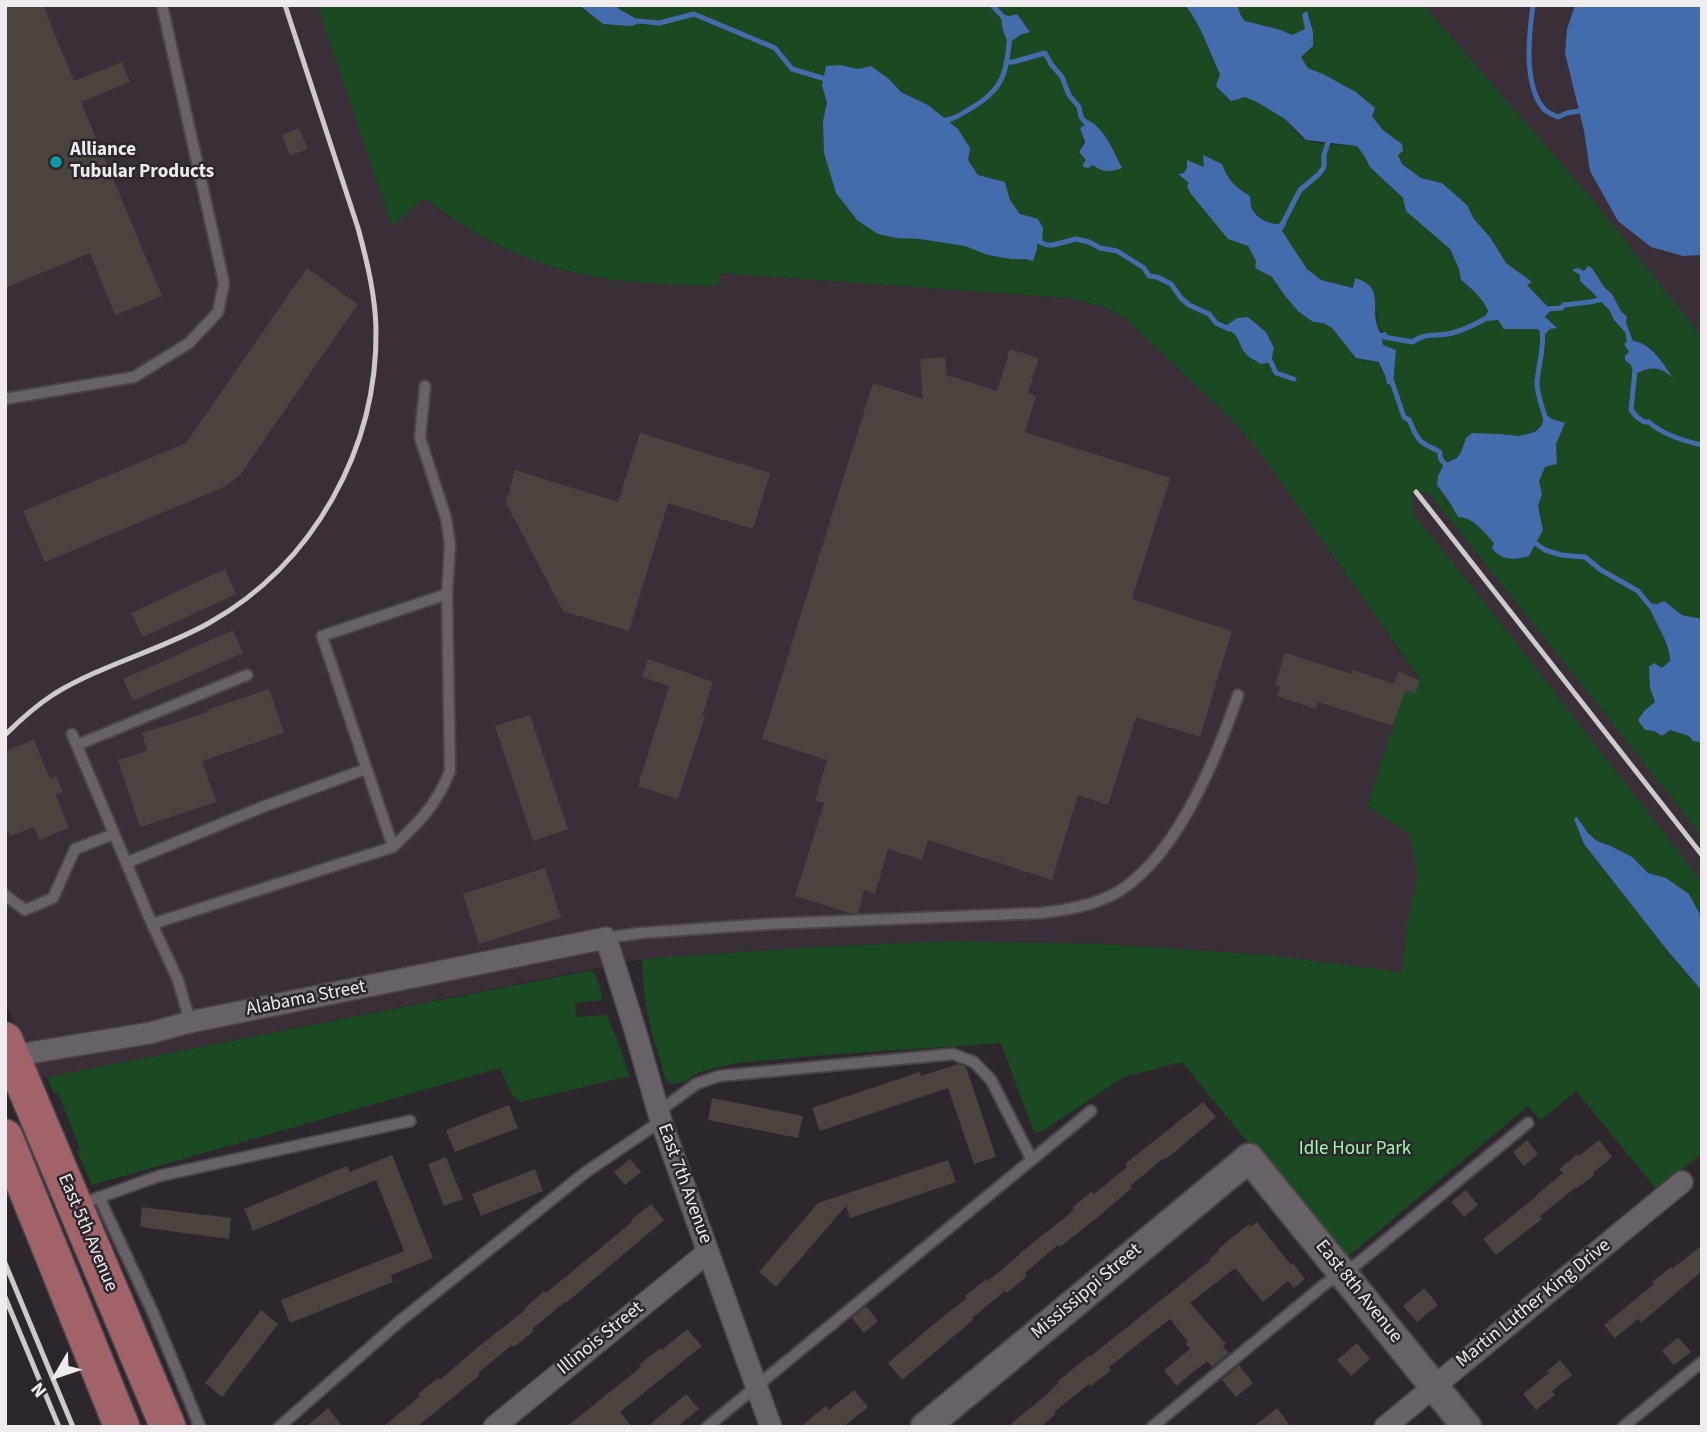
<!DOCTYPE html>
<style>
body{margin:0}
#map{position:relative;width:1707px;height:1432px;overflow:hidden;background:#2d272d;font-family:"Source Sans 3",sans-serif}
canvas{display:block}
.frame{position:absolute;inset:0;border:7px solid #efebee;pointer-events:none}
.north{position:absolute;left:21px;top:1341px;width:70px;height:70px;-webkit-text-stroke:5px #2d272d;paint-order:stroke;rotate:231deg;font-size:19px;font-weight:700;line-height:28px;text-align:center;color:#efebee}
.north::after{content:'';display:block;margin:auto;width:24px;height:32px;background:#efebee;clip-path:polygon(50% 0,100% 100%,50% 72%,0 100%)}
</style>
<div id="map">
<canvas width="1707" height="1432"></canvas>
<div class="frame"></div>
<div class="north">N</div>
</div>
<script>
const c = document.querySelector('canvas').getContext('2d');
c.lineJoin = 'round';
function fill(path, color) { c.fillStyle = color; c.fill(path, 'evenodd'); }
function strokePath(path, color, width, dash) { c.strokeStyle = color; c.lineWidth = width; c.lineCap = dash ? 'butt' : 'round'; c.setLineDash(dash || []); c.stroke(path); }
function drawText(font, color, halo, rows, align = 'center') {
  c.font = font + ' "Source Sans 3",sans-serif'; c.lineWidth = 5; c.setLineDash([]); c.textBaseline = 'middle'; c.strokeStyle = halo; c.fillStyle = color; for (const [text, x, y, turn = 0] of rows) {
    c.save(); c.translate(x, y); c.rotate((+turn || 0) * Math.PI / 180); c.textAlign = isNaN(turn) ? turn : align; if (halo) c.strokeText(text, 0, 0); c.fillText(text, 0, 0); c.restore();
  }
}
fill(new Path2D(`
 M5,5H318L392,225L424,198L449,217L495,244L538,261L567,271L591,276L628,281L718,286L719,273L1068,298L1104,307L1124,317L1236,424L1262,455L1420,680L1415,694L1405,691L1537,865L1483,983L1267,955L1105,944L948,941L800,948L642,959L38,1079L5,1001Z
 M1423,5H1702V337L1588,194Z
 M1416,492L1429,493L1702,836V882L1478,594L1415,516L1412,494Z`), '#3a2f39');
fill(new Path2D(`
 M317,5H578L603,24L641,22L619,9L615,5H1185C1202,24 1206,51 1220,72C1234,96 1264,103 1285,119C1292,125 1299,138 1308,141C1322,145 1342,145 1357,146L1365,157L1370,167L1403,198L1430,230L1450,249L1459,269L1461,280C1475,292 1489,300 1487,321L1498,320L1523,328L1538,329L1551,310L1527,285L1531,282L1506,263L1490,237L1474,219L1467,205L1442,183L1421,178L1402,164L1398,155L1402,144L1383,130L1372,115L1375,108L1356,92L1325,75L1307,68L1301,57L1305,29L1292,36L1281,30L1245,21L1241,16L1237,5H1423L1588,194L1702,337V619L1682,615L1664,601L1657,604L1648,603C1654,623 1670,641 1670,662L1662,668L1650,688L1655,702L1645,710L1641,724L1645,730L1654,731L1662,736L1670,730L1689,736L1700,741L1702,740V836L1429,493L1416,492L1412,494L1415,516L1478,594L1702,882V918L1688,894L1666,878L1648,873L1632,857L1611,846L1597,841L1588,833L1578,817L1584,844L1667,950L1702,991V1153L1657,1190L1576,1091L1541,1120L1528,1106L1344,1260L1182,1062L1124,1077L1044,1130L1034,1133L1001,1043L837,1054L737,1063L699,1072L684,1082L672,1084L668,1083L665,1077L650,1026L644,992L642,959L800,948L948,941L1105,944L1267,955L1402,972L1407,924L1418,876L1410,835L1367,806L1405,691L1415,694L1420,679L1262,455L1236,424L1124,317L1104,307L1068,298L720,273L718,286C668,284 617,284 568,271C515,258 468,231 424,198L392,226ZM1002,14C1015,17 1023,20 1029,31L1020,35L1009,43ZM840,65L889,79L901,92L928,105L958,129L968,160L978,175L1005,182L1010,200L1020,214L1026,259C1013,259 1000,258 987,254C980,252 973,248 966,246C937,238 907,241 878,234L823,121L827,102ZM1088,119L1091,123L1088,168L1086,160L1079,152C1086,139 1083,132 1088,119ZM1203,156C1218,161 1225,177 1235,187C1239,191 1245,194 1250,196C1251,201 1250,205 1252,209C1257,219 1270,224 1279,224L1283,219L1281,231L1307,269L1321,280L1353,288L1355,278L1377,312L1376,325L1388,338L1382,339L1383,345L1396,350L1393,385L1381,370L1379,362L1370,360L1363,361L1332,328L1323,323L1313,322L1299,312L1285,296L1272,277L1255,268L1256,261L1248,246L1228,239L1189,183L1179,173H1184L1187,169V161L1205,167ZM1592,268L1605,288L1612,294L1621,311L1627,317L1626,323L1633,341C1650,343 1662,361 1670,375C1657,365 1647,368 1634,375L1625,332L1614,320L1610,311L1593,293L1580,281V275ZM1248,317L1266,332L1274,348L1246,354L1239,339L1227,325L1237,318ZM1544,413L1552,419L1556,444L1557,463L1545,467L1538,481L1542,494L1538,506L1543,530L1495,543C1485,533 1473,517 1458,517L1450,503L1437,485L1449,461C1462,457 1462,450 1466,438L1500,434L1519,436L1535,432L1542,425Z
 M592,970C599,980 601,988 602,1000L575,1003L576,1017L606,1015L618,1041L630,1077H625L521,1102L512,1095L500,1068L92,1185L77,1151L80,1149L58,1093L54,1094L47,1077Z`), '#1a4922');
fill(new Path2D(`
 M579,5H615L619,9L642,22L632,26L603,24Z
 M1185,5H1237L1241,16L1245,21L1281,30L1292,35L1305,29L1302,14L1307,11L1313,32V46L1301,57L1308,68L1325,75L1356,92L1375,108L1372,116L1383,130L1402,144L1403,151L1398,155L1402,164L1421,178L1442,183L1467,205L1474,219L1490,237L1506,263L1532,282L1527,285L1551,310L1545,317L1557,328L1550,329L1543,336L1538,329H1504L1498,320L1487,321L1484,319L1488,311C1482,297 1472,289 1461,280L1459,269L1450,249L1406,211L1403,198L1370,167L1365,157L1357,146L1306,140L1285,119L1257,102L1245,97L1231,101L1216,86L1220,74C1209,52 1201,24 1185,5Z
 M1575,5H1702V255L1683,256L1651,247L1618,221L1590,171L1584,131L1565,53L1567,29Z
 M1002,14L1009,16L1017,14L1030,32L1020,35L1009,43C1004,36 1000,23 1002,14Z
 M840,65L858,69L871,66L889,79L901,92L928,105L958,129L970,148L968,160L978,175L1005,182L1010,200L1020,214L1038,219L1043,228L1042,242L1037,244V249L1033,261L1026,259H1011L988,255L965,246L919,239L896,238L878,234L857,220L836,193L824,153L823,121L827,102L822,86L826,66Z
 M1083,118C1103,124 1113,150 1122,168C1110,172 1103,173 1093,165L1088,168L1083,167V164L1086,160L1079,152L1085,142L1080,128L1085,125L1082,120Z
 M1203,155L1222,164C1227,179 1236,188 1250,196C1251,201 1250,205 1252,209C1257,219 1269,224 1279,224L1283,219H1285L1286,224L1282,231L1307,269L1321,280L1353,288L1355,278C1388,287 1367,313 1381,333L1386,332L1389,338L1382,339L1383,345L1396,350L1393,385L1387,384C1387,375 1381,370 1379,362L1356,358L1332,328L1323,323L1313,322L1299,312L1285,296L1272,277L1255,268L1256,261L1248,246L1228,239L1191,194L1187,186L1189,183L1178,174L1184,173L1187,168V160L1204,167Z
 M1588,266L1592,268L1605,288L1612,294L1621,311L1627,317L1626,323L1633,341C1651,343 1663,363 1673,378C1660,366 1649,366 1634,375L1631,365L1625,360V356L1629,352L1624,344L1627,342L1625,332L1614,320L1610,311L1593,293L1580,281V275L1572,270L1578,268L1584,271Z
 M1248,317L1266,332L1274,348L1271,362L1261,364C1257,361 1249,358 1246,354C1237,344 1241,333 1224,329V327L1237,318Z
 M1544,413L1552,419L1565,423L1556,444L1557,464L1545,467L1539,481L1542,494L1538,506L1543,530L1529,556C1515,560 1501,561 1492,548L1494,543C1485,533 1473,517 1458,517L1450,503L1437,485L1438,476L1444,464L1457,458L1461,452L1466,438L1472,433L1500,434L1519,436L1535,432L1542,425Z
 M1664,601L1682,615L1702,619V740L1700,742L1693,741L1689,736L1670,730L1662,736L1654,731L1645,730L1638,720L1645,710L1655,702L1650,688L1649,667L1654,663L1662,668L1670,661C1670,641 1654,623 1648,603L1657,604Z
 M1577,817L1588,833L1597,841L1611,846L1632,857L1648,873L1666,878L1689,894L1702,918V991L1667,950L1584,844L1574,819Z`), '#426cac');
strokePath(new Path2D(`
 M992,5L1004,18
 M1533,5C1529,34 1523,85 1544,109C1548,113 1553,115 1558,117L1567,113L1579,111
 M638,21L659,23L694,14L775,48L792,69L829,80
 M1006,62H1013L1045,53L1051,64L1062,77L1069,95L1079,107L1081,117L1086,123
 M942,121C952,120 960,115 968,110C1004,90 1006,74 1010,36
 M1283,223L1300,190L1319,174L1324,167V155L1330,136
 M1037,241L1047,245H1053L1076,239L1089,242L1100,248L1117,251L1144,268L1149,276L1157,277L1171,284L1181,298L1189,305L1209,314L1216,323L1229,329
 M1546,309L1561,308L1564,305L1590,302L1603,299
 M1542,330C1545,348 1538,365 1537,383C1537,394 1542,406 1545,417
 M1384,337L1413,342C1424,332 1438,337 1452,333C1465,330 1478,323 1490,316
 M1266,357L1271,362L1276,373L1294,379
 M1635,370L1631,410L1637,417L1644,422H1649C1663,435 1684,441 1702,445
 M1391,379L1404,417L1409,420C1413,427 1415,437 1422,442C1428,447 1434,448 1440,452C1439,460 1444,463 1449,468
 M1532,541L1545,550L1561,555L1585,557L1601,570L1638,591L1651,607`), '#426cac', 5);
fill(new Path2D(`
 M5,5H43L74,81L122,62L130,82L81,102L162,296L115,315L90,253L5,288Z
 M299,128L308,149L290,156L282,135Z
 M307,268L358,304L240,475L226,486L45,562L23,511L186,443Z
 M1010,349L1039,358L1028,393L1036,396L1025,432L1170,478L1132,599L1232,631L1200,737L1136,717L1108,805L1078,795L1052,880L928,840L922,860L888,849L875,894L864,890L858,913H850L795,896L824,803L815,801L827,760L762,739L873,383L923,399L920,359L945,357L947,375L997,391Z
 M640,433L770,473L753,529L668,503L629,631L563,611L506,503L515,470L618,502Z
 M225,569L236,594L143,637L131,613Z
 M233,630L243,653L133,701L123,679Z
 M1285,653L1352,674L1353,670L1394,684L1398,672L1420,680L1415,694L1405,691L1393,726L1318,702L1316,709L1277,696L1280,687L1275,685Z
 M648,659L713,682L702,716H705L678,799L638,786L669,686L642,677Z
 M269,689L284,733L202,761L216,802L140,827L118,760L147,751L142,733L208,712L207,710Z
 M530,715L568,829L533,841L495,726Z
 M34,740L50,779L56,776L63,792L56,795L69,828L39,840L34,827L10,836L5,825V754L8,750Z
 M545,868L561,918L479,944L463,894Z
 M958,1064L966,1067L996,1157L974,1164L948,1088L820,1131L812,1108L920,1072L921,1076Z
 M712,1098L803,1116L798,1138L708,1120Z
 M1203,1102L1216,1117L1171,1155L1166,1159L1164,1158L1130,1186L1132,1188L1098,1217L1060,1247L1058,1245L1025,1273L1027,1276L1007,1293L1005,1291L972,1318L973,1320L902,1380L888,1363L934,1324L967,1298L965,1296L987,1279L988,1281L1019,1255V1254L1074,1210L1072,1208L1091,1192L1094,1194L1127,1167L1125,1164Z
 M509,1105L518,1128L455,1152L446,1130Z
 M1527,1140L1538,1154L1524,1166L1513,1152Z
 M1599,1140L1612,1157L1593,1173L1594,1175L1576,1189L1575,1188L1540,1216L1542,1219L1496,1255L1483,1239L1537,1196L1536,1195L1563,1173L1559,1169L1578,1154L1579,1156Z
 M392,1155L433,1258L391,1275L393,1282L290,1323L281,1300L404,1251L376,1180L253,1231L244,1209L347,1166L350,1172Z
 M446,1157L463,1199L444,1206L428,1164Z
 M630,1159L641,1172L625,1185L614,1172Z
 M948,1160L956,1182L850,1218L846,1206L776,1287L759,1272L818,1203Z
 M535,1169L543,1191L481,1216L472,1194Z
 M1466,1190L1478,1205L1464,1217L1451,1202Z
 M651,1204L664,1220L566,1303L565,1302L532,1329L534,1331L514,1347L512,1345L478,1373L480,1375L417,1427H383L420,1396L418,1394L438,1378L440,1380L472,1352L525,1310L524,1309L544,1291L546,1293L632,1222L631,1220Z
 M142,1207L231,1218L229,1239L140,1227Z
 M1257,1222L1291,1265L1293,1263L1305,1279L1294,1288L1288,1281L1263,1302L1235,1268L1190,1303L1226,1344L1223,1346L1229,1353L1212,1367L1207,1361L1176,1386L1164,1370L1190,1349L1186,1344L1188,1342L1170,1319L1109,1367L1111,1370L1091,1386L1089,1384L1054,1412L1056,1414L1040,1427H1007L1051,1391L1050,1390L1058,1384L1057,1382L1090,1355L1091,1356L1210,1261L1209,1260L1219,1251L1218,1249L1249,1224L1250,1227Z
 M1702,1245V1271L1641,1323L1638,1319L1615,1338L1604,1325L1654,1284L1652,1282L1671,1267L1672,1269Z
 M1424,1288L1438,1305L1417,1322L1403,1306Z
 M866,1306L878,1321L864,1333L852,1318Z
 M261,1310L278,1324L222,1397L205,1383Z
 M687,1329L702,1346L620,1412L632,1427H566L641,1367L639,1365L660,1348L662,1350Z
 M1678,1337L1691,1352L1674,1365L1662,1351Z
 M1357,1343L1370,1359L1351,1376L1337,1360Z
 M1560,1360L1572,1375L1552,1391L1555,1395L1536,1410L1523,1394L1549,1373L1547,1371Z
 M1239,1365L1253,1383L1236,1397L1222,1380Z
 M854,1390L868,1407L843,1427H800L826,1406L829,1410Z
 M685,1395H687L699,1409L677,1427H647Z
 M328,1408L343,1427H306Z
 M1277,1408L1291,1427H1253Z`), '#4a433e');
const service = new Path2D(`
 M5,399L134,377L189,343L218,312L224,283L162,5
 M72,734L152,924L178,980L190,1022
 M77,745L247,675
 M393,847C419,822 436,806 450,771L447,594
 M126,863L265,806L366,769
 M5,895L25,910L53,898L75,849L114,834
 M152,924L393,847L322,636L447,594L450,545L446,518L420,438L425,386
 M606,938L640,933L768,924L1041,913C1066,910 1091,906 1114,894C1176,860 1216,759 1238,695
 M658,1112L696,1084L719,1076L953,1054L974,1062L991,1080L1032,1160
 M99,1197L153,1313L200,1427
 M78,1205L159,1176L410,1121
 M279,1427L400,1321L586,1172L661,1121
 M707,1427L1091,1111
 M1152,1427L1325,1284L1357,1264L1528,1123
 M1623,1427L1702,1362`);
const minor = new Path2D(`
 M5,1057L150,1033L190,1022L606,938L635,1030L661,1121L771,1427
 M494,1427L708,1252
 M1385,1427L1682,1182`);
const tertiary = new Path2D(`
 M925,1427L1249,1158L1467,1427`);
const primary = new Path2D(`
 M5,1040L168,1427
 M5,1137L122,1427`);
strokePath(service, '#494549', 14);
strokePath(minor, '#494549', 24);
strokePath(tertiary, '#494549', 32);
strokePath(primary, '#494549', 38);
strokePath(service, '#686168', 10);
strokePath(minor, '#686168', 21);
strokePath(tertiary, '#686168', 28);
strokePath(primary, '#a16268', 35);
strokePath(new Path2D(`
 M1416,492L1702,855
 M5,735C20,720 37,705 54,694C103,664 159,651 209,623C314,564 378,448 376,328C375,294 367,261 358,228L285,5
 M5,1263L73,1427
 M5,1297L59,1427`), '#cdc9cc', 5);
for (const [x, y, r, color] of [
 [56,162,7,"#0f9aa8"]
]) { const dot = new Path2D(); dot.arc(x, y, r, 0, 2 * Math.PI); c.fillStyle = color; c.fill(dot); strokePath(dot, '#2d272d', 2.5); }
drawText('bold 19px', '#efebee', '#2d272d', [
 ["Alliance",70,151],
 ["Tubular Products",70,173]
], 'left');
drawText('19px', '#efebee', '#2d272d', [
 ["Alabama Street",306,999,-11],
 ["East 7th Avenue",684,1184,70],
 ["East 5th Avenue",87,1233,67],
 ["Mississippi Street",1087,1292,-40],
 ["East 8th Avenue",1358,1292,51],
 ["Martin Luther King Drive",1534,1304,-39],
 ["Illinois Street",601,1339,-39]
]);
drawText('19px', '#9ffba9', '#2d272d', [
 ["Idle Hour Park",1355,1150]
]);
</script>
